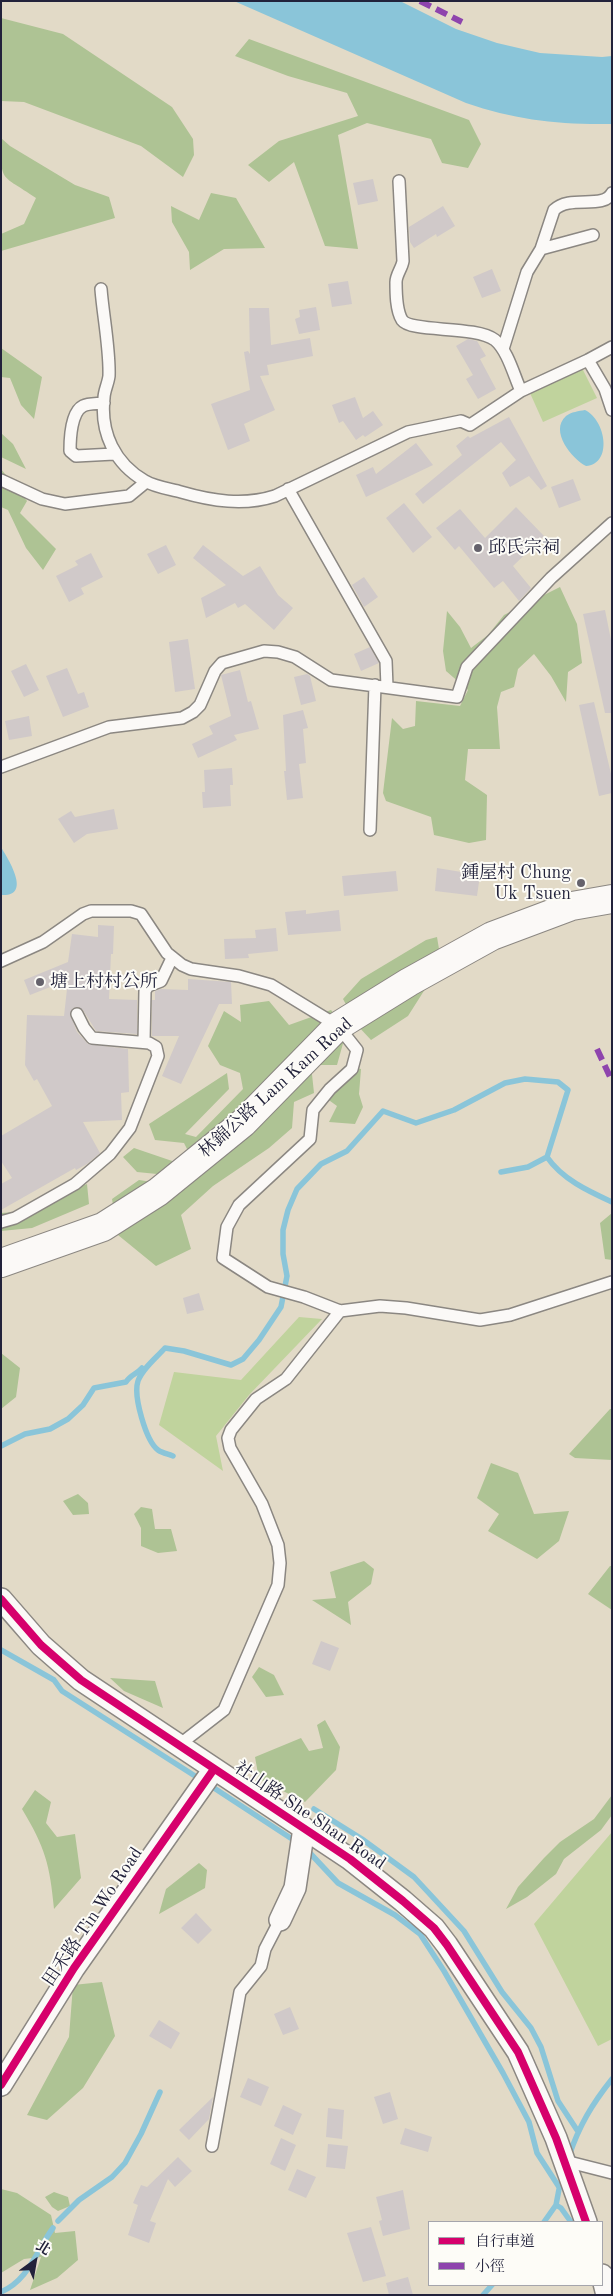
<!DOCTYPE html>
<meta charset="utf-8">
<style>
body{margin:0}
#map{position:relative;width:613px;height:2296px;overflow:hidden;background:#e2dac7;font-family:"Old Standard TT","Noto Serif TC",serif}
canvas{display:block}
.frame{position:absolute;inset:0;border:2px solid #22223b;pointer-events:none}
.legend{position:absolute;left:428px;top:2221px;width:175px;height:65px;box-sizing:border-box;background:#fdfcf7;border:1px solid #a5a5ac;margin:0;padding:6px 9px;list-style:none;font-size:15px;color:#22223b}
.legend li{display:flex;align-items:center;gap:10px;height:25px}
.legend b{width:25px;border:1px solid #a5a5ac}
.north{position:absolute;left:10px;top:2236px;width:50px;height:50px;-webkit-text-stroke:4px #fdfcf7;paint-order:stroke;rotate:32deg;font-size:14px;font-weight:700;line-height:20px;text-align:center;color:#22223b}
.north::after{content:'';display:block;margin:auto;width:18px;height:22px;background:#22223b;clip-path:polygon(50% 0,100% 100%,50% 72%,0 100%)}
</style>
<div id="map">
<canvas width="613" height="2296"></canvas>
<div class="frame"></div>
<ul class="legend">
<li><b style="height:6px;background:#d6006c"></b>自行車道</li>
<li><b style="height:6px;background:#8e44ad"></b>小徑</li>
</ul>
<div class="north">北</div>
</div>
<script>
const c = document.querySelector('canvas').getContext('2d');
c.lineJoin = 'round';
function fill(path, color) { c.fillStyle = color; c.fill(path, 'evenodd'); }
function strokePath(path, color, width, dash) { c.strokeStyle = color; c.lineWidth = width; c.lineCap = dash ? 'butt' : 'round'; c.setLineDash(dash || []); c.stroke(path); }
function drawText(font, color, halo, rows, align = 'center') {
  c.font = font + ' "Old Standard TT","Noto Serif TC",serif'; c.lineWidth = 4; c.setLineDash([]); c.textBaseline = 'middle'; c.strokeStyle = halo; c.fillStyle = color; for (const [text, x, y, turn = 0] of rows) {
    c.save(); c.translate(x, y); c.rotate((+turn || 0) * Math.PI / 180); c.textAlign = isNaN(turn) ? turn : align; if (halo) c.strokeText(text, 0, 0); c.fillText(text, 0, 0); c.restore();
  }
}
fill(new Path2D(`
 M582,368L597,398L543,422L530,393Z
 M299,1317L322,1319L249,1395L216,1436L223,1471L159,1425L174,1372L241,1380Z
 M612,1832V2039L598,2046L534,1924Z`), '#c0d39d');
fill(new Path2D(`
 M1,18L63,34L172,107L193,139L194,155L183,177L141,146L24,102L1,101Z
 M249,39L469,120L481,144L468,168L442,163L431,139L367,123L338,135L358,249L325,246L294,162L269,182L248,165L279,141L358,116L347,93L288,76L235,56Z
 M1,138L10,146L75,185L109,197L115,218L1,251V234L24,224L36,198C0,173 1,184 1,138Z
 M211,193L236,198L265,248L224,249L190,270L189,252L172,222L171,206L199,220Z
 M1,348L42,377L34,419L21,405L10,378L1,377Z
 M1,433L13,444L26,469L1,457Z
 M1,469L27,501L20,513L56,549L43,570L26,548L8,510L1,507Z
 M560,587L577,624L582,663L568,672L566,702L551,676L534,654L518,669L514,687L501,692L497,707L500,749H468L465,780L487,795L486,840L469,843L434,835L431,817L386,801L383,793L392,718L403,729L415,726L416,701L460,706L468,690L446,671L443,651L447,611L460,627L471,648L488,635L504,615Z
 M437,937L440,955L434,975L408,1016L371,1040L357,1025L343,999L361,979L426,940Z
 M269,1001L289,1025L331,1010L347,1029L337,1065H311L314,1093L294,1102L292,1128L269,1148L213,1186L181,1215L191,1249L156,1266L118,1235L112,1199L139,1180L159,1183L167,1175L137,1172L123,1157L134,1148L181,1164L190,1155L184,1143L155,1140L149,1124L227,1073L229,1089L185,1134L196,1137L243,1089L240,1073L220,1065L208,1046L224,1011L241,1022L240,1005Z
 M345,1066L361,1069L359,1094L363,1107L355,1124L329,1122L337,1106L319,1093Z
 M87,1184L89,1204L32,1228L1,1231V1213L16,1212Z
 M612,1213V1260L605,1259L600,1223Z
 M1,1353L20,1368L16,1397L1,1409Z
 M610,1409H612V1460L575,1458L569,1454Z
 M491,1463L518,1473L534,1514L569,1511L559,1541L537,1559L488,1531L499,1514L477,1498Z
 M78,1494L88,1503L89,1514L73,1515L63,1501Z
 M141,1507L152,1509L155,1529H171L177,1551L158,1553L141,1546V1528L134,1514Z
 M364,1561L374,1569L371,1584L348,1602L351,1625L312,1600L336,1598L330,1572Z
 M610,1566H612V1610L588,1594Z
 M259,1667L274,1675L284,1695L266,1697L252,1677Z
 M110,1678L155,1681L163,1708L124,1691Z
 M325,1720L340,1747L336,1770L305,1802L259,1779L255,1757L301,1738L309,1751L323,1748L317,1725Z
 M35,1790L51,1802L46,1823L57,1837L75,1834L81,1878L54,1909C50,1865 45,1847 22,1809Z
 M612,1795V1815L601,1830L564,1859L556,1874L527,1897L506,1909L518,1887L544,1858L560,1842L594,1819Z
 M199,1863L207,1870L205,1888L159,1914L166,1889Z
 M102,1982L115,2036L83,2088L47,2120L27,2115L69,2037L73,1985Z
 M1,2189L17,2193L51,2215L55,2233L75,2231L78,2260L57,2278L30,2290L41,2257L24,2259L1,2273Z
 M54,2192L68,2197L70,2206L58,2211L52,2207L45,2197Z`), '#aec394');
fill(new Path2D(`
 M234,1H400L456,29L497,43L540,53L602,57L612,56V124C559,125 516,120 466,103Z
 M585,410C606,420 613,464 586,466C572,459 549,431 566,416C571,412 579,411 585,410Z
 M1,847C8,859 33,897 1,895Z`), '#8ac5d9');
strokePath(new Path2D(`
 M501,1172L528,1167L547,1157
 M1,1446L25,1434L50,1429L68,1419L83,1405L94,1388L126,1382C130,1375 137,1374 142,1368
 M173,1456C168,1454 162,1453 158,1450C146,1441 133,1396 138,1381C142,1369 156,1358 165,1348L184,1351L231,1365L243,1359L259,1340L281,1307L287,1276L283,1254V1230L288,1210L297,1189L321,1164L347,1151L383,1111L416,1123L454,1110L505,1083L525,1079L558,1082L568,1090L547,1157C562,1179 588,1191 612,1202
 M1,1650L54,1680L62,1691L195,1776
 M214,1788L292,1839
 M314,1809L362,1839L414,1877L464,1931L502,1992L531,2028L541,2047L558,2101L577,2130
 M309,1852L338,1883L395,1915L420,1934L444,1971L503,2073L529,2122L537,2153L559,2187
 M569,2156C579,2126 592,2104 612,2079
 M556,2205L561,2208L571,2222
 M58,2221L79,2200L112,2177L125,2163L141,2134L160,2092
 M544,2222L556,2205L560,2184
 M1,2292C29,2280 36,2251 53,2228
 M483,2295L492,2285`), '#8ac5d9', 5.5);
fill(new Path2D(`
 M373,179L378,201L358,205L353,183Z
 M443,206L455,226L437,237L436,234L414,248L410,242L409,227Z
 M492,269L501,291L482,298L473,277Z
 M348,281L352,304L332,307L328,284Z
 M316,307L320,330L299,334L295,319L300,317L299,310Z
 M249,308H269L271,345L310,338L313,356L267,365L269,375L260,376L275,410L244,424L250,441L228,450L211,404L250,390L244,352L248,351L250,354Z
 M468,339L477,341L486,356L480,359L496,389L478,399L466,379L473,375L456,346Z
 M355,397L363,418L373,411L383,425L365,437L363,435L356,440L343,421L339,423L332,405Z
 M509,417L547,486L541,490L529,476L510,487L502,473L516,460L501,442L423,504L415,494L462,455L456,446L468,436L470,438Z
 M416,443L433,465L366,497L356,475L373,467L376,474Z
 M573,479L581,500L559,508L551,487Z
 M404,503L432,537L413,553L386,518Z
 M516,507L544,536L513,566L531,588L519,601L503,581L494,588L459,546L455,550L436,528L460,509L485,538Z
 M166,545L176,565L158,574L147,554Z
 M203,545L243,576L260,566L278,595L293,608L274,630L245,604L238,608L235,603L206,618L201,598L226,585L193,558Z
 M91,553L103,577L81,588L84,594L69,602L56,576L78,565L75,561Z
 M364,577L378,597L364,607L352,585Z
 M605,610L612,645V713H605L583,614Z
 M188,639L195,689L175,692L169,642Z
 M370,647L379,663L361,671L354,654Z
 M26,664L39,690L24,697L11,671Z
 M67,668L78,694L84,692L89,707L63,717L46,676Z
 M240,670L248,702L251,701L259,729L234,735L237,740L198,758L192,744L213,734L209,726L231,716L221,675Z
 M307,674L310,676L316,701L301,705L294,677Z
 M594,702L612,778V793L599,796L579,705Z
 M303,710L308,728L303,729L306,763L299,764L303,798L287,800L284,771H286L283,715Z
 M29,716L32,736L9,740L5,721Z
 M232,768L233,785H230L231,806L203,808L202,792H205L204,770Z
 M114,809L118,829L87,834L74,843L58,819L71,811L75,817Z
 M437,868L480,875L477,896L435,891Z
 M396,871L398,891L344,896L342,876Z
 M306,910V914L339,910L341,931L288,935L285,912Z
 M98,925L114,926L113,954H111L109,999L137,1000V1034L96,1031L83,1010L78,1007L73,1008L70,1014L77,1032L88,1044L128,1049L129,1092L121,1093L122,1120L83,1122L100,1153L87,1164L76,1170L75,1168L1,1210V1184L12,1178L1,1161V1136L52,1106L37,1079L34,1081L25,1065L27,1015L64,1016L68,980L30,995L24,980L68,962L72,934L98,937Z
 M276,928L278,951L248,954L249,958L225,959L224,939L256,938L255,930Z
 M188,979L231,982L232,1004H219L181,1084L162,1076L179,1036H152V1000H155V991L161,989L188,990Z
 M199,1293L204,1310L187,1314L183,1298Z
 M321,1641L339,1648L330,1671L312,1664Z
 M196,1913L212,1930L198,1944L181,1928Z
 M290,2007L299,2029L283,2035L274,2014Z
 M159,2020L180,2033L171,2049L149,2036Z
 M248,2078L269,2087L261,2106L240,2097Z
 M390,2092L398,2119L383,2124L374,2097Z
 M213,2097L209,2119L189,2140L179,2130Z
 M283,2105L302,2114L293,2135L274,2126Z
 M328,2108L344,2110L342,2139L326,2137Z
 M405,2128L432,2137L428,2152L400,2144Z
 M281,2138L296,2145L285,2171L270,2164Z
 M328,2144L348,2146L345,2169L326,2167Z
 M178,2157L192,2171L175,2187L168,2179L150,2221L156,2223L149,2243L128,2235L138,2205L133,2203L141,2185L147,2187Z
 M297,2169L316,2177L306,2198L288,2190Z
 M403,2190L410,2229L383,2236L379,2221L382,2220L376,2197Z
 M371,2227L386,2276L363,2282L347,2233Z
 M408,2277L413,2295H389L386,2283Z`), '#d0c9c9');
const service = new Path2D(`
 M399,181L403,261C402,268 396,275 396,282C396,293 396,310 402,320C411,333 475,325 495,340C508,351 514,376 521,391
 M541,249L593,235
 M101,289C103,315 110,350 109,376C108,384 104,391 104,398C100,433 115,464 145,481C155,487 170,489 181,492C212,501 244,506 275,496L408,432L461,421L470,425L521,391L588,360L612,347
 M503,349L527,272L541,249L554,210C570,194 603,210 612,193
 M588,360L605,389L612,410
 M104,403C97,404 89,403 83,406C71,412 70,439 70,451L76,456L114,454
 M1,480L42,499L65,504L129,496L146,482
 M288,489L386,661L387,687
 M1,767L109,727L182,718L193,712L200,705L215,671L222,663L264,651L278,652L295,657L331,680L457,697L467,667L551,578L612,523
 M370,830L375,685
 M1,961L43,942L83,914L91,911H131L141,914L167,953L182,965L191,969L239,976L271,985L338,1026L357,1050L352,1069L330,1089L313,1110L310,1139L239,1205L227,1227L223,1258L268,1287L304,1297L340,1311L380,1306L406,1308L480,1320L510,1315L612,1282
 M144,1042L145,991L148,986L161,981L172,958
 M1,1222L15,1218L75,1184L110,1154L130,1128L158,1056L156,1047L149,1043L92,1038L84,1028L77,1014
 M179,1745L224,1710L278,1585L280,1563L278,1545L262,1504L230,1448L228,1438L231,1430L256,1399L286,1379L340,1311
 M212,2146L240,1992L261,1966L265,1949L280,1920
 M565,2161L612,2173`);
const minor = new Path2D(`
 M1,1599L41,1645L81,1680L350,1859L403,1901L434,1928L447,1945L518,2052L556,2138L586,2222
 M280,1920L295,1888L304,1828
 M1,2085L74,1968L214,1769
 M602,2275L607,2295`);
const secondary = new Path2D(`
 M1,1263L103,1227L158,1192L243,1123L338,1026L409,982L492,936L572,906L612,899`);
strokePath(service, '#8b8782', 14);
strokePath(minor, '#8b8782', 24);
strokePath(secondary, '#8b8782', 30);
strokePath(service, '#fbf9f7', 11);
strokePath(minor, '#fbf9f7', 21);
strokePath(secondary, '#fbf9f7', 28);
strokePath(new Path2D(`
 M420,1L462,22
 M597,1049L612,1081`), '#8e44ad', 6, [12, 6]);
strokePath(new Path2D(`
 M1,1599L41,1645L81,1680L350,1859L403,1901L434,1928L447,1945L518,2052L556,2138L586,2222
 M1,2085L74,1968L214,1769`), '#d6006c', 8);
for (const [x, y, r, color] of [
 [478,548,5,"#65626c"],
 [581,883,5,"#65626c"],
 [40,982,5,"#65626c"]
]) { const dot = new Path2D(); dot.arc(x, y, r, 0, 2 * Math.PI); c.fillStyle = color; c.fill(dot); strokePath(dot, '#fdfcf7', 2); }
drawText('18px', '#22223b', '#fdfcf7', [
 ["邱氏宗祠",488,548],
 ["鍾屋村 Chung",571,873,"right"],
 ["Uk Tsuen",571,894,"right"],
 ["塘上村村公所",50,982]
], 'left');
drawText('18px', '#22223b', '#fdfcf7', [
 ["林錦公路 Lam Kam Road",276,1088,-42],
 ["社山路 She Shan Road",310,1816,34],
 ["田禾路 Tin Wo Road",93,1917,-56]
]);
</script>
